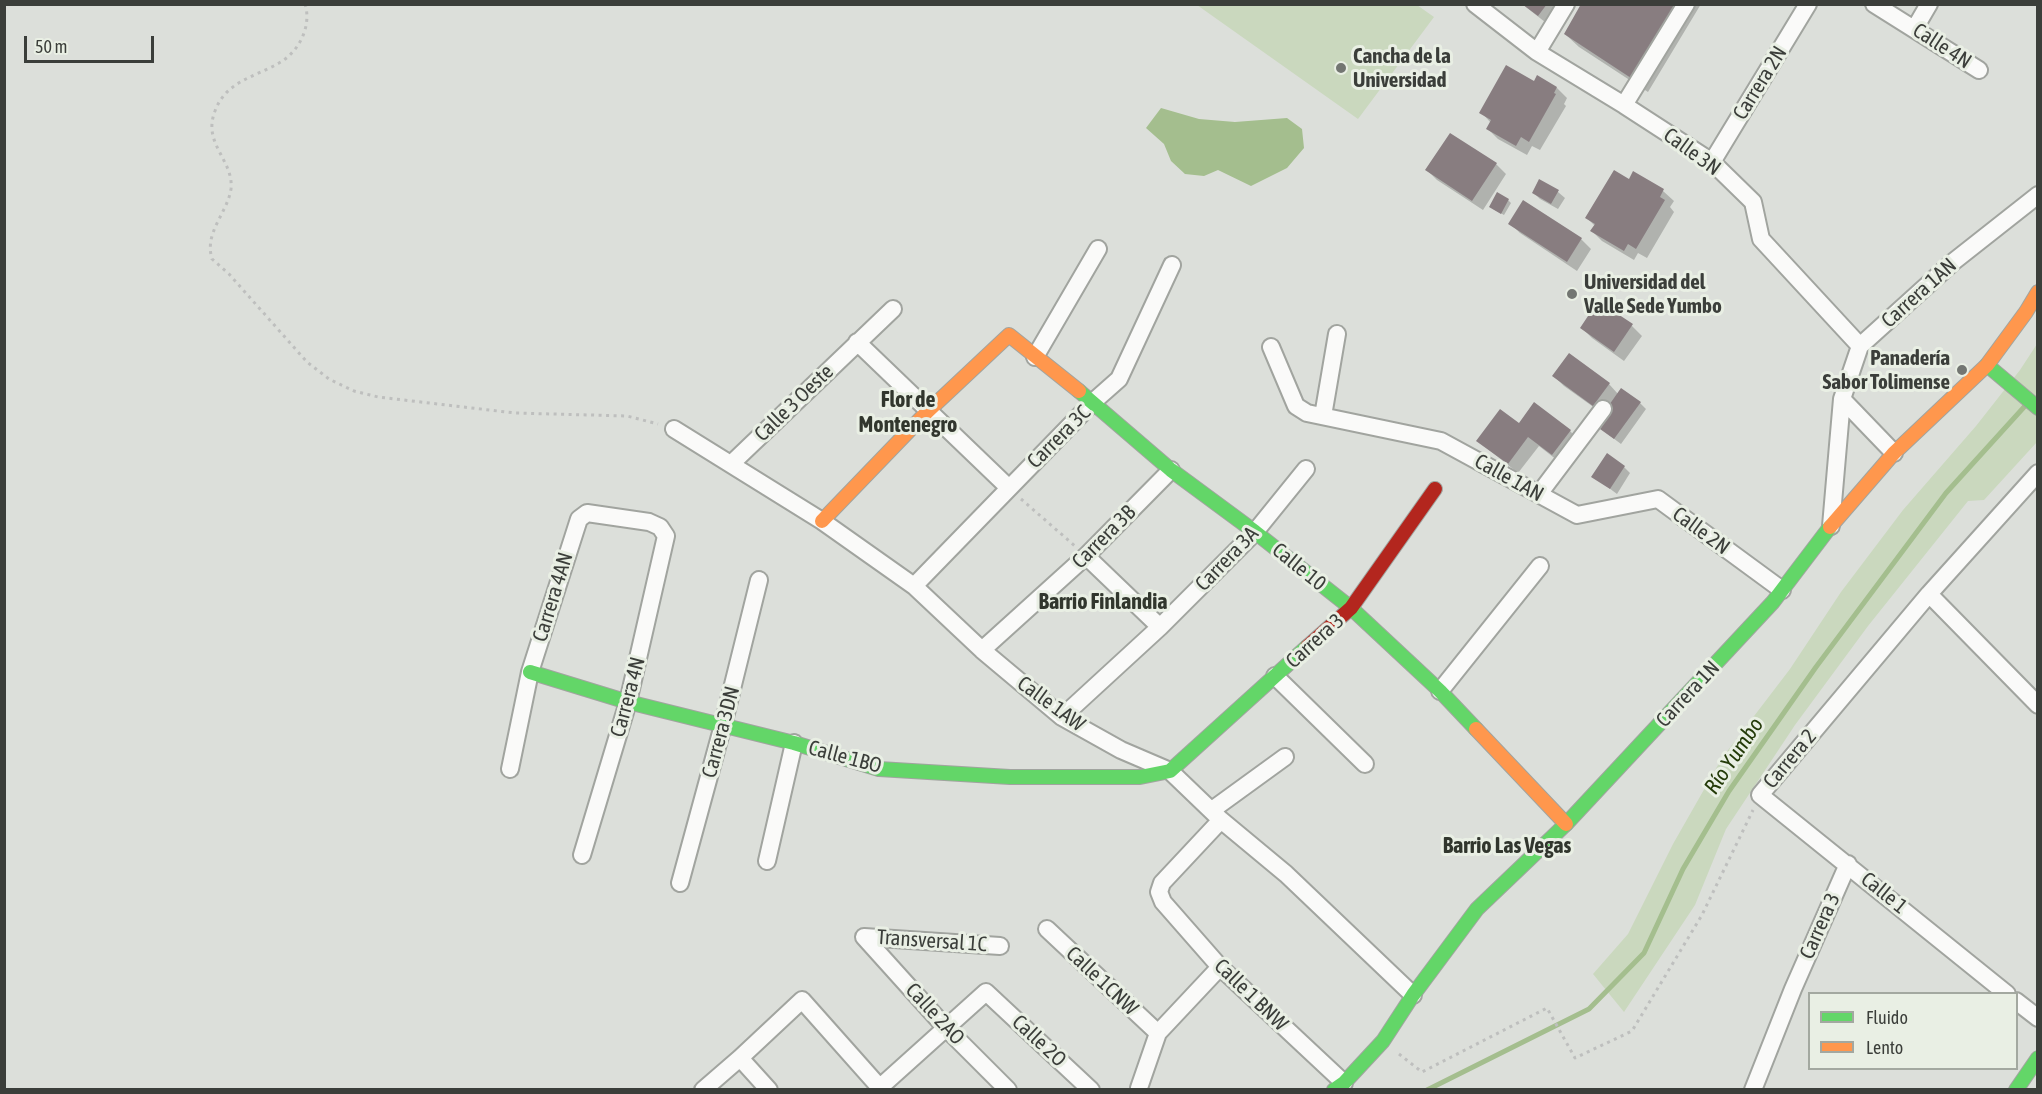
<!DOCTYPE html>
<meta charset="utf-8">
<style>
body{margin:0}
#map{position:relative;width:2042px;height:1094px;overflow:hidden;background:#dcdfda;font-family:"Asap Condensed",sans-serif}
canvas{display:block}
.frame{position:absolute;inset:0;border:6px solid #3b3e3a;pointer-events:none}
.legend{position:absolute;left:1808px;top:992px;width:210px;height:78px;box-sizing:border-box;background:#e9efe4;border:2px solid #a3a8a0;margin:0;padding:8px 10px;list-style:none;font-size:18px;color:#3b3e3a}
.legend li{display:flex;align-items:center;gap:12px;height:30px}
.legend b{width:30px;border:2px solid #a3a8a0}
.scale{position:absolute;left:24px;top:36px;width:130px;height:27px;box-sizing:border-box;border:3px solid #3b3e3a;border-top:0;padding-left:8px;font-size:18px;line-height:21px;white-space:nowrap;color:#3b3e3a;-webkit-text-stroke:4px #e9efe4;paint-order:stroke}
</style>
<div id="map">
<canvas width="2042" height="1094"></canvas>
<div class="frame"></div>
<ul class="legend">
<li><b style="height:8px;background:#63d668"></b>Fluido</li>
<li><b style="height:8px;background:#ff974d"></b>Lento</li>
</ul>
<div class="scale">50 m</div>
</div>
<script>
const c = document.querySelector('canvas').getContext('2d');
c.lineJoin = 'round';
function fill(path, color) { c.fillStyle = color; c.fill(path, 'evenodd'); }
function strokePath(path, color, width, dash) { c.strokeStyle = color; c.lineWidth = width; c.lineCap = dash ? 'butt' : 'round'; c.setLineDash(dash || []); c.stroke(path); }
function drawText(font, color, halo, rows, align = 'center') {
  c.font = font + ' "Asap Condensed",sans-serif'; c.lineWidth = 6; c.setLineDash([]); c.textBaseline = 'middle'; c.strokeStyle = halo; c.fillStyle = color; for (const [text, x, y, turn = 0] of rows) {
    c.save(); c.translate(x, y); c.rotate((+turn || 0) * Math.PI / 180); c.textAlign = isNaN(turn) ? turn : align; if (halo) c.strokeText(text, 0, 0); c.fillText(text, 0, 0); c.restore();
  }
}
fill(new Path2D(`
 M1197,5H1417L1434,17L1358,119Z
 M2037,344V442L1984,500L1968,501L1868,626L1795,725L1726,829L1695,905L1624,1012L1593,974L1628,934L1673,844L1722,758L1790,669L1841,592L1903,510L1976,426L2020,370Z`), '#cad8be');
fill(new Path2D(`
 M1161,108L1199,119L1235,122L1287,118L1302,129L1304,148L1287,168L1251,186L1218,170L1204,176L1185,174L1171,161L1164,144L1146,128Z`), '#a4be8e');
fill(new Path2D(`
 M1522,4H1557L1545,22Z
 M1583,4H1701L1648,92L1579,47L1565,34Z
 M1534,83L1557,88L1567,98L1564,104L1566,106L1540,150L1532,146L1527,155L1498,139L1488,129L1491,123L1481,112Z
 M1496,164L1506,174L1483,210L1437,180L1427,170Z
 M1634,173L1663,191L1674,201L1670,207L1674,212L1647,258L1638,253L1634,260L1602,241L1592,231L1595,226L1587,218L1629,181Z
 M1540,181L1558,192L1565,198L1558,209L1540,199L1533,192Z
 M1508,200L1511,203L1504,215L1493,209Z
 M1510,223L1581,239L1591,249L1577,271L1520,233Z
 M1632,326L1642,336L1624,361L1592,338L1582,328Z
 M1554,376L1609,384L1618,394L1640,403L1646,409L1621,444L1609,435L1608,420L1606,416L1564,386Z
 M1520,425L1570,431L1580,441L1562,464L1539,446L1518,473L1478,441Z
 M1624,467L1630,473L1617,494L1593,476Z`), '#0003');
strokePath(new Path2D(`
 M1427,1090L1589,1009L1644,953L1683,869L1729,791L1816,667L1946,493L2025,406`), '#a4be8e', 5);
fill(new Path2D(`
 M1522,4H1547L1538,16Z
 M1581,4H1679L1634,80L1564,34Z
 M1506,65L1534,81L1537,75L1557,87L1554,93L1556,94L1529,142L1521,137L1516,146L1486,129L1491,120L1479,113Z
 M1450,133L1497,163L1472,201L1425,170Z
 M1614,170L1629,179L1633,171L1664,189L1660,197L1665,200L1636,249L1628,244L1624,251L1590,231L1595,224L1585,218Z
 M1539,179L1559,190L1551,204L1532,193Z
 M1497,192L1509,199L1501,214L1489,207Z
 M1523,200L1582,238L1567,262L1508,224Z
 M1598,301L1633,324L1614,352L1580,328Z
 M1569,353L1610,383L1593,406L1552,376Z
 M1621,388L1641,402L1614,439L1600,429L1607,419L1604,417L1607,408Z
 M1534,402L1571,430L1552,455L1528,437L1508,464L1476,441L1500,409L1519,423Z
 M1607,453L1625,466L1610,489L1591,477Z`), '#887d80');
const street = new Path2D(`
 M1475,4L1537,52L1624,105L1712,162L1753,202L1761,239L1860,346
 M1874,4L1979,70
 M1915,28L1929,4
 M1537,52L1566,4
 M1624,105L1686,4
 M1712,162L1808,4
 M857,342L1009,488
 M1271,347L1296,406L1307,413L1441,441L1577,515L1658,499L1782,590
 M1035,357L1098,249
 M1842,399L1894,453
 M1323,416L1337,334
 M674,429L822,521L914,586L982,650L1062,717L1121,750L1170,771L1221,820L1286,874L1413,995
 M731,464L893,309
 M1539,494L1603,409
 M1831,526L1842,399L1860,346L1953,262L2038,195
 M1086,556L1160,627
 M914,586L1093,402L1119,379L1172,265
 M1929,594L2038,705
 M982,650L1086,556L1171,470
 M1275,676L1365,764
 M1440,691L1540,566
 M1062,717L1160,627L1255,532L1306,469
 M510,769L530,672L579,519L587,513L649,522L660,527L666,536L628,702L582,855
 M1212,810L1285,757
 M1221,820L1162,883L1159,892L1163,902L1220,967L1344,1083
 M767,861L794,743
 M680,883L723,725L759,580
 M1047,929L1158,1033
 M864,937L946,1028L1008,1090
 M864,937L1000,946
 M2007,994L1760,795L1929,594L2038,473
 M2016,1001L2038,1018
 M740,1058L769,1090
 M1139,1088L1158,1033L1220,967
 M703,1090L740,1058L802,1000L882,1090
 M877,1090L986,992L1091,1090
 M1753,1090L1793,989L1848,864`);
const fast = new Path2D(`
 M1987,365L2038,408
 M1079,391L1171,470L1255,532L1351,608L1440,691L1476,729
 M530,672L628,702L794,743L879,769L1010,777H1140L1170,771L1307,647
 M1334,1090L1344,1083L1383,1041L1413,995L1477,909L1566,824L1773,602L1830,527
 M2016,1090L2038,1058`);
const slow = new Path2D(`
 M822,521L928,411L1009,335L1079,391
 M1830,527L1894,453L1987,365L2026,312L2038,292
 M1476,729L1566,824`);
const jam = new Path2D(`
 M1307,647L1351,608L1435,489`);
strokePath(street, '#a1a49f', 20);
strokePath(fast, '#a1a49f', 16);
strokePath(slow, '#a1a49f', 16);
strokePath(jam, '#a1a49f', 16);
strokePath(new Path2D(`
 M305,4C312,26 299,52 279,63C255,77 226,81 215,111C202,144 234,160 231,189C227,214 204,232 212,259L229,274L307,362L329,379L354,391L378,397L515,413L627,416L658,424
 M1021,499L1075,546
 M1399,1054L1422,1072L1547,1008L1575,1058L1632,1031L1702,915L1753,810`), '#bebfbe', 3, [3, 4.5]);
strokePath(street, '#fafaf9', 16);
strokePath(fast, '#63d668', 14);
strokePath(slow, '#ff974d', 14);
strokePath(jam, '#b3261e', 14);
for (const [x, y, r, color] of [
 [1341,68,6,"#737672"],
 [1572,294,6,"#737672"],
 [1962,370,6,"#737672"]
]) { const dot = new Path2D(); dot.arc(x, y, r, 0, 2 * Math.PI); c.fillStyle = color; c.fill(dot); strokePath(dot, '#e9efe4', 2); }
drawText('21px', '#3b3e3a', '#e9efe4', [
 ["Calle 4N",1942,46,33],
 ["Carrera 2N",1760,83,-58],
 ["Calle 3N",1692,152,36],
 ["Carrera 1AN",1919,293,-42],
 ["Calle 3 Oeste",794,403,-44],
 ["Carrera 3C",1059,437,-45],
 ["Calle 1AN",1509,478,29],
 ["Calle 2N",1701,531,36],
 ["Carrera 3B",1104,537,-45],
 ["Carrera 3A",1227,559,-46],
 ["Calle 10",1299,567,39],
 ["Carrera 4AN",553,597,-73],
 ["Carrera 3",1315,641,-42],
 ["Carrera 1N",1688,694,-47],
 ["Carrera 4N",628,697,-75],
 ["Calle 1AW",1051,704,36],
 ["Carrera 3DN",721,732,-75],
 ["Calle 1BO",845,757,15],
 ["Carrera 2",1790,759,-50],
 ["Calle 1",1884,893,39],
 ["Carrera 3",1820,926,-66],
 ["Transversal 1C",932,941,4],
 ["Calle 1CNW",1102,981,43],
 ["Calle 1 BNW",1251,995,44],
 ["Calle 2AO",935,1014,47],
 ["Calle 2O",1039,1041,43]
]);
drawText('bold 21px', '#3b3e3a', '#e9efe4', [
 ["Cancha de la",1353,56],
 ["Universidad",1353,80],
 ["Universidad del",1584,282],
 ["Valle Sede Yumbo",1584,306],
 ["Panadería",1950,358,"right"],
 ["Sabor Tolimense",1950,382,"right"]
], 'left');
drawText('bold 22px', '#31362d', '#e9efe4', [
 ["Flor de",908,400],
 ["Montenegro",908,425],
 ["Barrio Finlandia",1103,602],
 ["Barrio Las Vegas",1507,846]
]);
drawText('italic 22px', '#243b09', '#e9efe4', [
 ["Río Yumbo",1734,756,-56]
]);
</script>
